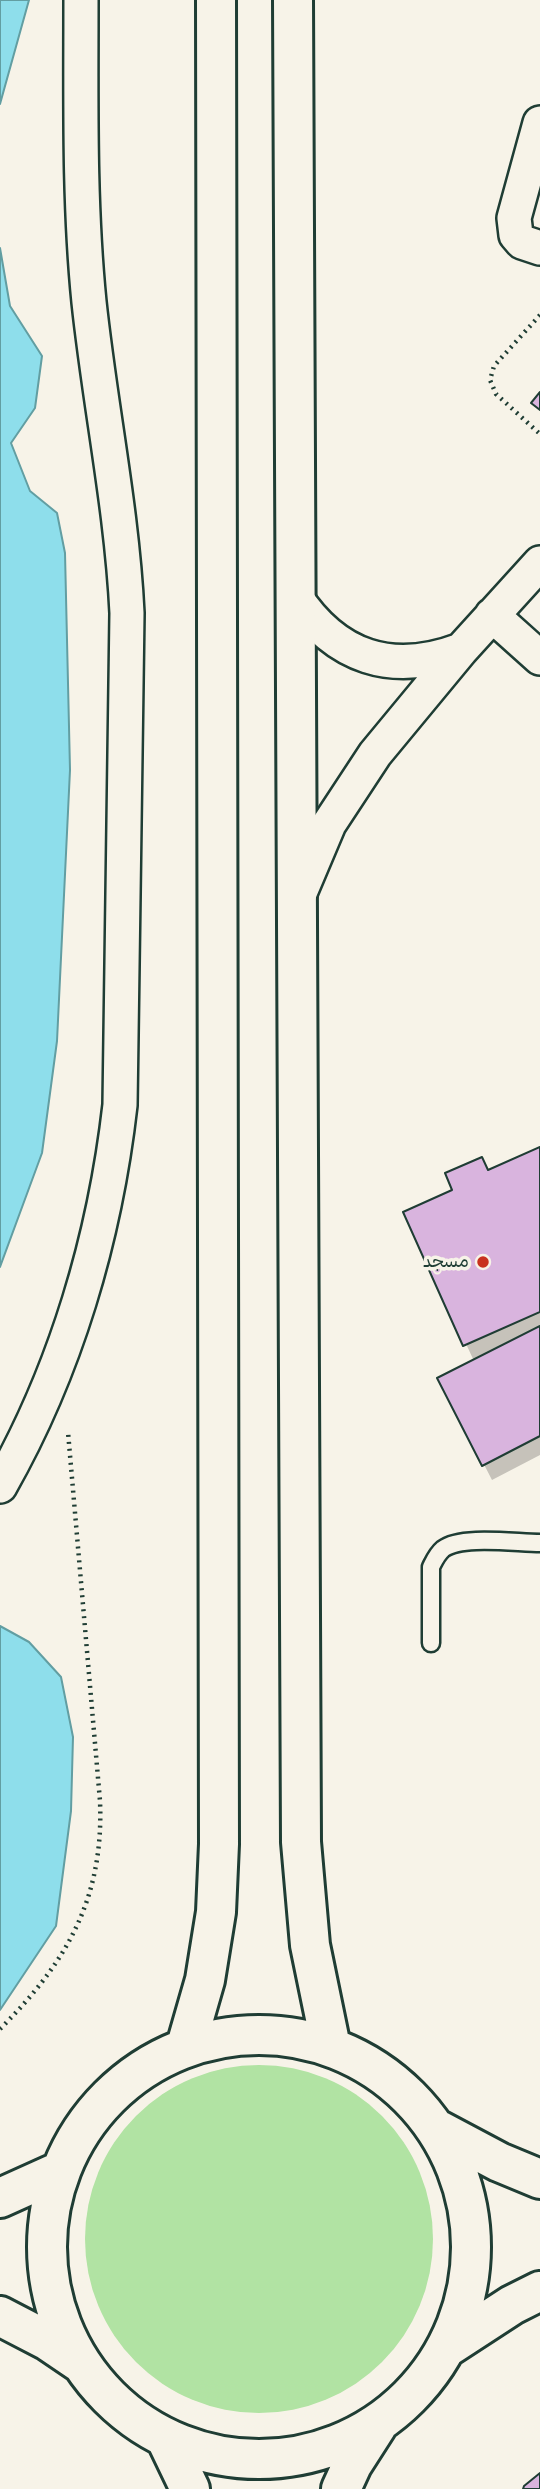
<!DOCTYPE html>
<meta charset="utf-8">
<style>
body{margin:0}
canvas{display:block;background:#f7f3e8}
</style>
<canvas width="540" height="2489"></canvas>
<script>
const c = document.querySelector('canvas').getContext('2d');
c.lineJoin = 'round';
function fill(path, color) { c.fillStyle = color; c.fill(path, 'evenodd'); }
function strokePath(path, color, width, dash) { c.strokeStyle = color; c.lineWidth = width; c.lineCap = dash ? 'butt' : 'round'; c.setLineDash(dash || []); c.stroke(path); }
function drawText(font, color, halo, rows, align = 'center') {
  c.font = font + ' Delius,"Playpen Sans Arabic",sans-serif'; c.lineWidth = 7; c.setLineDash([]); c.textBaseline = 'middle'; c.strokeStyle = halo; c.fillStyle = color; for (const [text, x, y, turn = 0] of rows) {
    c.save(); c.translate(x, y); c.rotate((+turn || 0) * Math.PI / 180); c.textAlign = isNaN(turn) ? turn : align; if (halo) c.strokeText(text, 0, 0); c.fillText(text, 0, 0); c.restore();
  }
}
fill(new Path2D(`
 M85 2239a174 174 0 1 1 348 0a174 174 0 1 1-348 0Z`), '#b1e3a3');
const water = new Path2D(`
 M0,0H29L0,104Z
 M0,248L10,306L42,356L35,408L11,443L30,491L57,513L65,553L70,770L57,1041L42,1153L0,1267Z
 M0,1626L29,1642L61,1677L73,1737L71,1811L56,1926L0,2010Z`);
fill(water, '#8edeeb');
strokePath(water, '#629ea2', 2);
fill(new Path2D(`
 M540,1149V1455L492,1480L440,1379L474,1361L405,1213Z`), '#0003');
const building = new Path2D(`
 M540,392V410L531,403Z
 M540,1147V1312L463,1346L403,1212L452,1190L445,1173L482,1157L488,1170Z
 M540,1326V1436L482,1466L437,1378Z
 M540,2473V2489H523L524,2486Z`);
fill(building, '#d9b4de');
strokePath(building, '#1f3d34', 2);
const service = new Path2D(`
 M431,1643V1567C434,1561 437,1554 443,1549C461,1535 516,1543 540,1543`);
const minor = new Path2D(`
 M540,123L514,218L516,235L522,242L540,248
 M295,596C336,658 392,676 461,650
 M492,615L540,658
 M299,895L329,824L375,754L461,650L540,563
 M0,1486C66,1370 105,1237 120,1105L127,613C122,509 100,406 89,302C79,202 81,101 81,0`);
const tertiary = new Path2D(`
 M293,0L301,1842L310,1945L331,2047
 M47 2247a212 212 0 1 1 424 0a212 212 0 1 1-424 0Z
 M186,2046L205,1980L216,1912L219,1844L216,0
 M435,2128L499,2162L540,2179
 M0,2198L60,2171
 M0,2316L48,2341L79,2362
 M446,2348L512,2305L540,2291
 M166,2439L190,2489
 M341,2489L352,2465L377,2426`);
strokePath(service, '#1f3d34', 21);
strokePath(minor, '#1f3d34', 38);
strokePath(tertiary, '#1f3d34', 44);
strokePath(new Path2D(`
 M540,315L494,366L490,380L496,394L540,434
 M0,2029C67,1962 104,1898 100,1801L68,1432`), '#1f3d34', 4.5, [2, 5]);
strokePath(service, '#f7f3e8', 16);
strokePath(minor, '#f7f3e8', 33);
strokePath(tertiary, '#f7f3e8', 38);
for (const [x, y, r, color] of [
 [483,1262,7,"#c8321e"]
]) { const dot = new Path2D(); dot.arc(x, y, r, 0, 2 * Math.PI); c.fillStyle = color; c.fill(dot); strokePath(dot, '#f7f3e8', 2.5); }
drawText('18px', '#1f3d34', '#f7f3e8', [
 ["مسجد",469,1262]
], 'right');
</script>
